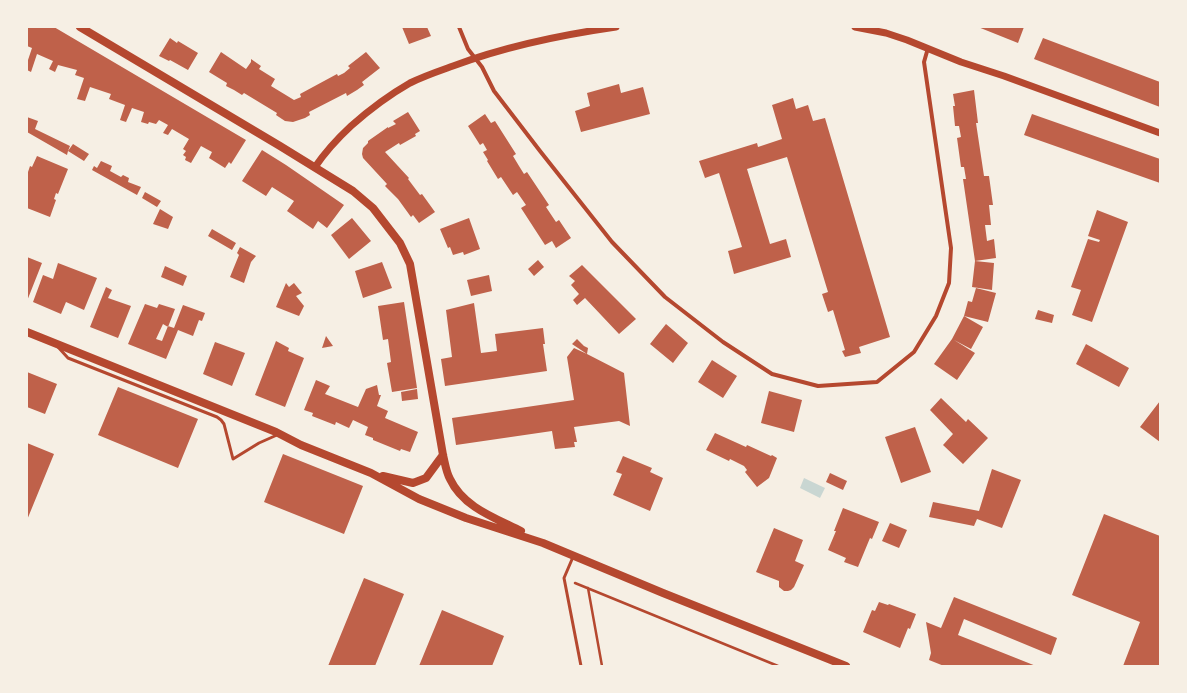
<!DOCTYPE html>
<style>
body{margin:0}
#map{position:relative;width:1187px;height:693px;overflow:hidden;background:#f6efe4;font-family:"Times New Roman",serif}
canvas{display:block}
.frame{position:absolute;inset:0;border:28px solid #f6efe4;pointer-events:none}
</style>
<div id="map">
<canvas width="1187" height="693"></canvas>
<div class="frame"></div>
</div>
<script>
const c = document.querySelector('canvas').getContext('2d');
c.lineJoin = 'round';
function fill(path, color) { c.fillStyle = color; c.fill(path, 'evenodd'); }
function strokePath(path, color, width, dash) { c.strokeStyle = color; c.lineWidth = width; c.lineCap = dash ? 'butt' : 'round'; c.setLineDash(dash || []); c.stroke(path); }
fill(new Path2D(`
 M804,478L825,488L820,498L800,488Z`), '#c9d6d2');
fill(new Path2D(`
 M27,27H54L246,140L231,164L229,162L225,168L209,158L212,152L201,146L191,163L185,160L186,157L183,155L186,151L183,149L189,139L172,129L168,135L163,133L168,125L159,120L156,124L149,122L148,124L141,122L144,112L132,108L126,122L120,120L125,105L109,99L111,94L90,87L85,101L77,99L84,78L75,75L77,70L58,65L55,72L49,69L53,61L37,54L31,72L27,70V63L32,48L27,46Z
 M402,27H427L431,36L409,44Z
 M978,27H1024L1018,43Z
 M170,38L177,43L178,41L198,53L188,70L170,60L169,61L159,56Z
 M1043,38L1160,82V107L1034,59Z
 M221,52L246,69L251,62V59L261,66L259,69L275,79L271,86L294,100L301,97L300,94L337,74L338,76L344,73L350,68L348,66L366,52L380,68L362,82L364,85L357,90L347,96L346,93L309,112L310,115L305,118L293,122L285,121L276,115L277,113L244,93L242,95L234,90L226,86L227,83L209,72Z
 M619,84L621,93L643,87L650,114L581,132L575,111L590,106L587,93Z
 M974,90L978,123H976L984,176H989L993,205H989L991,225H985L987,241L994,239L996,258L975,261L963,179H966L964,167H961L957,138L961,137L959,126H955L953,106H955L953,94Z
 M793,98L796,109L808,105L813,121L825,118L890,337L859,347L861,353L845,357L842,351L845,350L833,310L828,312L822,294L828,292L787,157L747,169L770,244L786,239L791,257L734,274L728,251L742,247L719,173L705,178L699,161L757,143L758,147L782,139L772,105Z
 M408,112L420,131L415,134L416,136L400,145L399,143L385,152L409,178L408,179L420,195L422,194L435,212L419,223L413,215L411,217L398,199L385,186L387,184L363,158L362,154L363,148L368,143V141L388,127V128L396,124L393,121Z
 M485,114L491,123L495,121L516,154L513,156L519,166L524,174L527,172L549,205L546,207L556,222L559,220L571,238L556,248L552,241L545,245L521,208L526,205L517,192L513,195L501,177L498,179L487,161L488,160L483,152L487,150L483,143L480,145L468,126Z
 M1032,114L1160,159V183L1024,135Z
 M27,117L38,121L35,129L70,146L68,151L73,144L89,154L84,161L68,151L67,155L27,132Z
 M262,150L286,165L344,205L327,228L318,221L313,229L287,211L294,201L272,187L266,196L242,181Z
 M37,156L68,169L58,194L56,193L54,199L56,200L50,217L27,208V181L28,178L27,177V175L30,166L32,167Z
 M101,161L112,166L110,171L121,177L123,175L129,178L128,182L141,187L137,195L92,170L94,166L97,168Z
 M145,192L161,201L157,207L142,198Z
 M160,209L173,217L168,229L153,224Z
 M1097,210L1128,222L1092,322L1072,315L1081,290L1071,287L1088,239L1099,242L1100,240L1088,236Z
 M352,218L371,241L349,259L331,235Z
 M469,218L480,249L464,255L463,252L453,255L450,247L448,248L440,229Z
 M212,229L236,243L232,250L208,236Z
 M240,247L256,256L251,262L244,283L230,277L239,255L237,253Z
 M27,257L42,263L27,301Z
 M538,260L544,267L534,276L528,269Z
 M975,261L994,263L992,290L972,287Z
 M382,262L392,288L363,298L355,271Z
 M58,263L97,278L84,310L66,302L61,314L33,302L43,275L53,279Z
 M582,265L636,319L619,334L585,298L577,305L573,300L579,294L571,285L575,281L569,276Z
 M165,266L187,276L183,286L161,277Z
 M489,275L492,291L471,296L467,280Z
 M286,283L289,287L294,283L302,293L296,296L304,306L299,316L276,307Z
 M106,287L112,290L108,298L131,306L118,338L90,327Z
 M976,288L996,293L988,322L964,316L983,327L971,349L954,340L975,353L957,380L934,364L952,339L964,316L968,301L972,302Z
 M404,302L417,388L392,392L387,363L391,362L388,339L383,340L378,306Z
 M474,303L481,353L497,351L495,334L543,328L545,344H543L547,371L445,386L441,359L452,357L446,310Z
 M145,304L157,308L159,304L175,309L168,327L163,324L156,339L162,341L168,326L174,328L183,305L205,313L202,321L199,320L193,336L178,330L166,359L128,344Z
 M1038,310L1054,315L1052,323L1035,319Z
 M666,324L688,343L673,363L650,344Z
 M326,336L333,346L322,348Z
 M577,339L584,346L588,348L587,354L624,373L630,426L619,421L574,427L577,442H574L575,447L555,449L552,431L456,445L452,418L574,400L567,357L574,348L587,354L572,344Z
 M276,341L289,348L288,351L304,358L285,407L255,395Z
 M215,342L245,353L232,386L203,374Z
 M1086,344L1129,368L1119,387L1076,364Z
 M712,360L737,376L723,398L698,382Z
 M27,372L57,384L45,414L27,407Z
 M316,380L330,386L325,394L358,407L366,389L377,385L379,395H381L377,406L388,411L385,418L418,432L410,452L401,449L400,451L373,440V438L365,435L368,427L353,420L349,428L336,422L335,425L312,416L313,413L304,410Z
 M118,387L198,419L178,468L98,435Z
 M417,389L418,399L402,401L401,392Z
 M769,391L802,400L794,432L761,423Z
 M941,398L966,422L968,419L988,438L963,464L943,445L953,434L930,410Z
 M1160,401V442L1140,427Z
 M915,427L931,472L901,483L885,437Z
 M715,433L746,447L747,445L771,456L772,455L777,458L769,478L757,487L745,472L747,470L744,466L730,459L729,461L706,450Z
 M27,443L54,454L27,520Z
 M283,454L363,486L344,534L264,502Z
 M623,456L652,468L650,472L663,478L650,511L613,495L622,474L616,472Z
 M992,469L1021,480L1002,528L977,519L974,526L929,517L933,502L979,511Z
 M830,473L847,481L843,490L826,482Z
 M843,508L879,522L872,539L870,538L858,567L844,562L846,558L828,550L836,531H834Z
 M1104,514L1160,536V666H1123L1140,622L1072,595Z
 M890,523L907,530L899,548L882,541Z
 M774,528L803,540L795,561L804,565L794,587L791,590L788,591H784L779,587V581L756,572Z
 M364,578L404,594L375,666H328Z
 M954,597L1057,638L1051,655L964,619L958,635L1036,666H944L929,660L931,653L926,622L941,628Z
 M879,602L888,605L889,604L916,614L910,629L908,628L900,648L863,632L872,610L875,611Z
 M442,610L504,636L492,666H419Z`), '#bf614a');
strokePath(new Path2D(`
 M575,583L778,666
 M588,588L602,666`), '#b5482f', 2.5);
strokePath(new Path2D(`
 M58,347L68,358L217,417L221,420L224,424L233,459L259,443L277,435
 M573,557L564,578L581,666`), '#b5482f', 3);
strokePath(new Path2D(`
 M459,27L468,49L482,67L494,91L540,151L612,242L665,297L723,342L772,374L818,386L877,382L914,352L936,316L949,283L951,248L924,62L928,48`), '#b5482f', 4);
strokePath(new Path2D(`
 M855,27L886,33L907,40L961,62L1004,76L1160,133
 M315,167C326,151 337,139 351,126C369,110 389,95 410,83C424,76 439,71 453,66C506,46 560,35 616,27`), '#b5482f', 7);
strokePath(new Path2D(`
 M80,27L280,146L353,191L373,208L400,243L410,264L443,455C445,463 446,472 450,479C463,507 495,518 521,531
 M27,332L276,432L301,445L371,473L419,499L466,518L543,543L663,593L846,666
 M383,476L413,483L426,478L443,455`), '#b5482f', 8);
</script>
